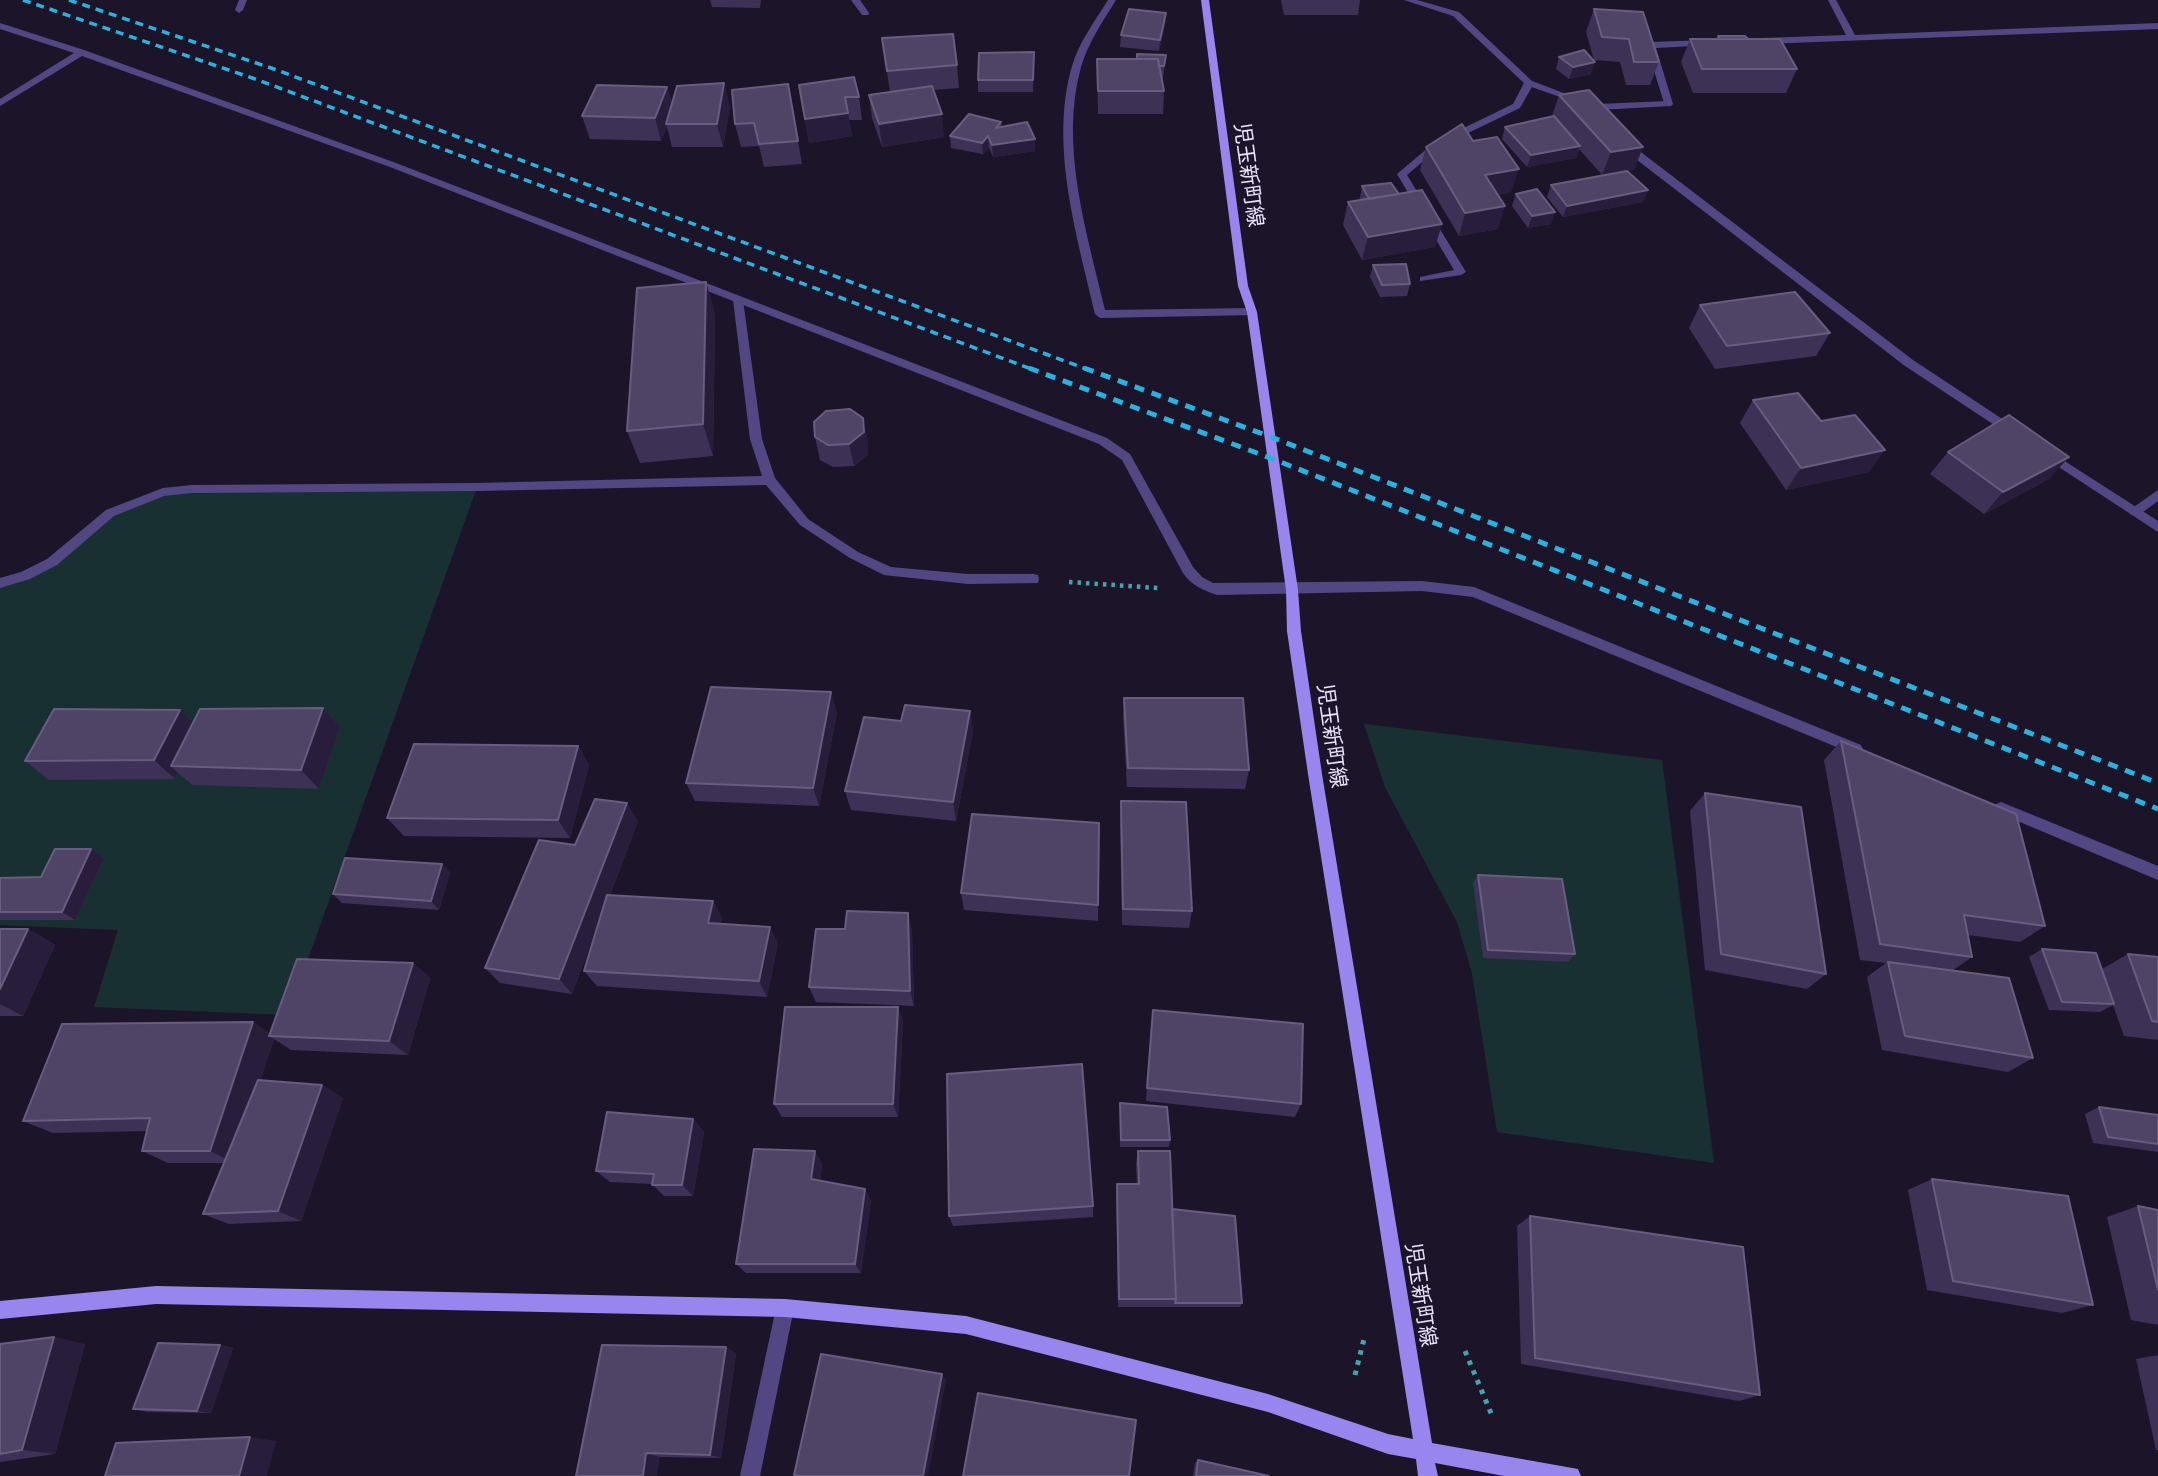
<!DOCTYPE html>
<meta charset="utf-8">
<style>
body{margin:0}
canvas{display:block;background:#1c1529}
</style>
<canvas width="2158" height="1476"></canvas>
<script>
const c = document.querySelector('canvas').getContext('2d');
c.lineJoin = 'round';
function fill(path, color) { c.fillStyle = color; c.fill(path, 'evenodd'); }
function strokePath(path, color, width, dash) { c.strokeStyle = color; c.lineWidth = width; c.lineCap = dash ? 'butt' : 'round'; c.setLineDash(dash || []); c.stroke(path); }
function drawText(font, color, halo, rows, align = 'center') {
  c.font = font + ' "IBM Plex Sans","Noto Sans JP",sans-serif'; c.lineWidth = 5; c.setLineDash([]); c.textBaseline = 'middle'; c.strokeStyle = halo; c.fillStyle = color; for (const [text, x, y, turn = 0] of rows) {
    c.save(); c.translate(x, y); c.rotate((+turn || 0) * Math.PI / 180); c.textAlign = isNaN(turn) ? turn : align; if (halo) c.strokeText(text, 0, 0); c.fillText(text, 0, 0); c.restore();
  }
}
fill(new Path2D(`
 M477,487L288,1015L94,1007L118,930L0,925V583L25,576L110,513L163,492Z
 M1364,724L1662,760L1714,1163L1497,1132L1472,973L1457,922L1385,787Z`), '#193033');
strokePath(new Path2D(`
 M1069,582L1158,588`), '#43a4ae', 4.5, [3.5, 5]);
strokePath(new Path2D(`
 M1465,1351L1493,1418
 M1355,1375L1364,1339`), '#43a4ae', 5, [4.5, 6]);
fill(new Path2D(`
 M239,0H247L243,10L239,13L235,10Z
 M1828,0H1836L1855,35L2158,23V29L1763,44L1758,41L1763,38L1846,35Z
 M1708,40L1711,41V45L1656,48L1673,104L1665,106L1646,45L1651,42Z
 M1529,80L1534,83L1520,108L1441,146L1407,175L1466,272L1461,275L1420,281V277L1454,270L1397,174L1435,142L1513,104L1524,83Z
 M738,296L743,300L762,439L775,478L808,519L858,552L891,567L968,574H1033L1038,575L1039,579L1038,583L968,584L884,575L850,558L800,525L766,485L477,491L192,493L164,496L114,516L57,565L30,579L0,588V578L21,572L47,559L106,510L163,488L192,485L477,483L762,476L750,439L733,300Z
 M2158,490V501L2139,515H2131L2129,512L2131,509Z`), '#524782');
fill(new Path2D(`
 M851,0H860L869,13L868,15H862Z
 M1108,0H1116C1103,21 1088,43 1081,67C1059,146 1087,233 1105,310L1252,308L1256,309V315L1100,318L1095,314C1077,235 1049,146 1072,66C1079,42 1095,21 1108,0Z
 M1404,0H1417L1459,12L1532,81L1582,100L1574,102L1526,85L1453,16Z
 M0,23L84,50L396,163L1107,438L1130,454L1193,567L1202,577L1213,583L1422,581L1474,587L1861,745L1863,749L1861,753H1851L1473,597L1422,591L1217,595C1203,590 1192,586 1183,573L1122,460L1099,444L390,167L82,56L0,106V99L74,53L0,29Z
 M1668,101L1673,104L1671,106L1598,110L1593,107L1598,104Z
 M1623,143H1629L1913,360L2016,428V434H2008L1905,366L1628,153L1621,145Z
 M2049,451L2158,521V532L2045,458L2043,455Z
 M2001,802L2158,866V880L1996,812L1994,808L1996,804Z
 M785,1299L791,1302L794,1308L760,1476H740L776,1308L779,1302Z`), '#524782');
fill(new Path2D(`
 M1201,0H1209L1248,286L1257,312L1298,590L1301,631L1322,774L1432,1443L1578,1469L1581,1476H1504L1435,1463L1438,1476H1418L1416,1459L1388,1454L1268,1412L966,1334L785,1317L156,1304L0,1319V1301L156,1286L785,1299L966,1316L1268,1394L1388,1434L1413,1439L1308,774L1287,631L1286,590L1247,312L1238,286Z`), '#9886ee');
strokePath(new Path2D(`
 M23,0L258,80L1034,370
 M69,0L274,69L1089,370`), '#28b2e0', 3.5, [8, 6]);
strokePath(new Path2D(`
 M1029,368L1273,459L2158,809
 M1084,368L1271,437L2158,783`), '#28b2e0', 5, [10, 8]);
fill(new Path2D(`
 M710,0H761L760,8L712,7Z
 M1281,0H1360L1358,15H1284Z
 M1594,9L1659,62L1650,85H1626L1620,62L1594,60L1586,32Z
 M1166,13L1165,25L1159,51L1120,47L1121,35Z
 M1718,36L1797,69L1786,93H1693L1681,62L1690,39H1716Z
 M882,38L957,65L959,88L933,90L944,137L882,147L872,118L869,95L890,92Z
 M1034,52L1033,92H978V80Z
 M1166,55L1163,78H1162L1164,91L1163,114H1098L1097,59H1137Z
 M1559,57L1591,74L1569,79L1556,69Z
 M799,85L859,97L862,120H849L852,136L809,143Z
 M667,87L672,104L730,106L723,147H672L667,127L661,141L590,139L582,116Z
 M1559,95L1634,170L1627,171L1643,202L1563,217L1547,197L1551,185L1602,175L1579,149L1576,158L1527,167L1502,139L1505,127L1552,116Z
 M792,107L802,164L764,167L759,146L741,147L735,124Z
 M1001,122L1002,127L1035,139V151L993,157L989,148L983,154L951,148L950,136Z
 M1473,141L1511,192L1498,195V229L1459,236L1420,170L1426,147Z
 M1362,186L1399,194L1442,224L1435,247L1362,260L1343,225L1348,202L1361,200L1360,198Z
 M1516,194L1551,224L1528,228L1512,206Z
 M1373,265L1410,284L1407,296L1380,297L1370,277Z
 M706,282L715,315L713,456L640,463L627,431Z
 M1700,305L1830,333L1816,356L1715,369L1689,328Z
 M1753,400L1821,421L1869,472L1786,490L1740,423Z
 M815,437L868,441V454L854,466L833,467L820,460Z
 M1948,452L2049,479L1984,514L1930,474Z
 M1124,698L1249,770L1245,789L1127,787L1123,718Z
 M970,711L973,731L956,821L851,810L845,791Z
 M837,712L819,806L695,801L686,783Z
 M193,723L340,727L319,789L193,785L178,773L175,779L49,780L25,761Z
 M1841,741L2045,926L2020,942L1968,935L1972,957L1952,971L2033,1058L2008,1072L1882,1050L1867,977L1886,963L1860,960L1824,760Z
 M578,746L589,765L570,838L404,836L387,818Z
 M1705,793L1826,974L1807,989L1705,970L1690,811Z
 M1121,801L1192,911L1189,928L1122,925L1120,819Z
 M638,821L610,895L713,901L722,918L721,924L778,943L767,997L597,986L584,971L595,933L572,994L500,983L485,968L575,845Z
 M1099,823L1098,921L964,910L961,893Z
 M91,849L104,858L75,920H0V878L41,877Z
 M450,872L439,910L342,903L333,894Z
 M1478,875L1575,954L1568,962L1483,958L1473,883Z
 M0,929H28L55,945L23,1016H0Z
 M845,929L912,930L914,1006L816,1002L809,987Z
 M2042,949L2102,969L2128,954L2158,957V1040L2124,1036L2113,1005L2100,1012L2049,1010L2029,957Z
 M413,963L430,978L408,1055L291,1050L274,1039L260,1081L322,1085L343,1098L301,1221L229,1224L203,1214L224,1163H168L142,1151L147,1131L53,1133L23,1121L270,1034Z
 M898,1007L903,1022L898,1117H782L774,1104Z
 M1153,1010L1301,1104L1295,1117L1146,1101Z
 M1120,1103L1170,1140L1169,1147H1120Z
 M2099,1107L2158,1115V1152L2093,1143L2085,1114Z
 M693,1119L704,1132L693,1196H664L652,1184L610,1182L596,1171Z
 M1138,1151L1172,1209L1242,1303L1240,1307H1118L1116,1195L1117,1184H1137L1136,1163Z
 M822,1163L820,1181L871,1200L861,1273H746L736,1264Z
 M1932,1179L2093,1305L2062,1313L1927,1290L1908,1190Z
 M1093,1206V1217L953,1226L949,1216Z
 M2138,1206L2158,1210V1325L2131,1320L2107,1217Z
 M1530,1216L1760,1395L1739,1401L1521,1364L1517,1226Z
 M0,1344H85L55,1454L0,1462Z
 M220,1345L233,1348L211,1413L148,1412L133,1409Z
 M736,1353L721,1458L660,1457L576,1476Z
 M2158,1355V1450H2156L2136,1359Z
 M1198,1460L1269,1476H1193L1195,1463Z`), '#3d3155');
fill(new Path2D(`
 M1166,13L1165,25L1159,51L1160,40Z
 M1595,62L1591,74L1569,79L1573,67Z
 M724,83L730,106L723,147L717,124Z
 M667,87L673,110L666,124L667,127L661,141L655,118Z
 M848,113L852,136L809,143L805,119Z
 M942,114L944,137L882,147L879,124Z
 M988,136L989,148L983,154L982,143Z
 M1035,139V151L993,157L992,145Z
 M1580,146L1576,158L1527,167L1531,155Z
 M1643,147L1634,170L1602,175L1611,152Z
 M1519,169L1511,192L1479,199L1485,175Z
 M1648,190L1643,202L1563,217L1567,206Z
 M1505,206L1498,229L1459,236L1465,213Z
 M1555,212L1551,224L1528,228L1532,216Z
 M1442,224L1435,247L1362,260L1368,237Z
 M706,282L715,315L713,456L703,424Z
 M863,418L868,441V454L854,466L849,444Z
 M1885,450L1869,472L1786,490L1801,468Z
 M2069,457L2049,479L1984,514L2003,492Z
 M831,692L837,712L819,806L813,788Z
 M323,708L340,727L319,789L301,770Z
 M180,710L201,730L171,766L178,773L175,779L154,760Z
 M970,711L973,731L956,821L953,802Z
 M578,746L589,765L570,838L558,820Z
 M627,803L638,821L572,994L559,979Z
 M91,849L104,858L75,920L62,912Z
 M442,864L450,872L439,910L431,901Z
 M713,901L722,918L718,939L708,923Z
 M908,913L912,930L914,1006L910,991Z
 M770,927L778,943L767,997L759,981Z
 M28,929L55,945L23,1016L0,1004V989Z
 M413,963L430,978L408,1055L389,1041Z
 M898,1007L903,1022L898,1117L893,1104Z
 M253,1022L274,1036H269L274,1039L234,1163L210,1151Z
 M322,1085L343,1098L301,1221L278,1211Z
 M693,1119L704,1132L693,1196L682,1185Z
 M815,1151L822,1163L819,1190L811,1179Z
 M865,1189L871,1200L861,1273L855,1264Z
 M54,1337L85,1344L55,1454L22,1450Z
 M220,1345L233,1348L211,1413L197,1411Z
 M726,1347L736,1353L721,1458L710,1455Z
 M942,1374L946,1380L928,1476H923Z
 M250,1437L276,1441L267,1476H239Z
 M646,1453L660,1457L657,1476H643Z`), '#281e3c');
const building = new Path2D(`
 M1129,9L1166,13L1160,40L1121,35Z
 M1594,9L1643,12L1659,62H1634L1629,39L1602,37Z
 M953,34L957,65L887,71L882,38Z
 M1718,36H1745L1748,39H1720Z
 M1690,39H1780L1797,69H1702Z
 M1584,50L1595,62L1573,67L1559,57Z
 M1034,52L1033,80H978L979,53Z
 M1137,54L1166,55L1164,66H1159L1158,59H1137Z
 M1097,59H1158L1164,91H1098Z
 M854,77L859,97H845L848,113L805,119L799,85Z
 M724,83L717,124H666L677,86Z
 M788,84L798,141L759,144L754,123L735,124L732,90Z
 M597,85L667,87L655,118L582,116Z
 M932,86L942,114L879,124L869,95Z
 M1589,90L1643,147L1611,152L1559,95Z
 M969,114L1001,122L996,128L1027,122L1035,139L992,145L988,136L982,143L950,136Z
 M1554,116L1580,146L1531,155L1505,127Z
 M1462,124L1473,141L1497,137L1519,169L1485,175L1505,206L1465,213L1426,147Z
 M1627,171L1648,190L1567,206L1551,185Z
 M1391,183L1399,194L1369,199L1362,186Z
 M1537,189L1555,212L1532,216L1516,194Z
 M1422,190L1442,224L1368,237L1348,202Z
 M1406,264L1410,284L1382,285L1373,265Z
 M706,282L703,424L627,431L637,288Z
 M1795,292L1830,333L1727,346L1700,305Z
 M1798,393L1821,421L1855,415L1885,450L1801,468L1753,400Z
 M850,409L863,418L864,432L849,444L828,445L815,437L814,422L826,411Z
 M2009,415L2069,457L2003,492L1948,452Z
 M711,687L831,692L813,788L686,783Z
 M1124,698H1243L1249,770L1128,768Z
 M905,705L970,711L953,802L845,791L864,717L901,721Z
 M323,708L301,770L171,766L200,709Z
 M54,709L180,710L154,760L25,761Z
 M1841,741L2016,814L2045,926L1964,915L1972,957L1880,944Z
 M414,744L578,746L558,820L387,818Z
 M1705,793L1801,807L1826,974L1721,954Z
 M595,799L627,803L559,979L485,968L539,840L575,845Z
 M1121,801L1186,802L1192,911L1123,909Z
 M972,814L1099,823L1098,905L961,893Z
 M55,849H91L62,912H0V878L41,877Z
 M345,858L442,864L431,901L333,894Z
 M1478,875L1562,879L1575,954L1488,950Z
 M607,895L713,901L708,923L770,927L759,981L584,971Z
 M847,911L908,913L910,991L809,987L816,929H845Z
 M0,929H28L0,989Z
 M2042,949L2096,953L2114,1004L2062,1002Z
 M2128,954L2158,957V1022L2152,1021Z
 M297,959L413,963L389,1041L269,1036Z
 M1888,962L2009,978L2033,1058L1905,1036Z
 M785,1007H898L893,1104H774Z
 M1153,1010L1303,1024L1301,1104L1147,1088Z
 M253,1022L210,1151H142L150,1118L23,1121L62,1024Z
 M1082,1064L1093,1206L949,1216L947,1074Z
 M258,1080L322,1085L278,1211L203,1214Z
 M1120,1103L1167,1107L1170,1140H1121Z
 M2099,1107L2158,1115V1144L2108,1137Z
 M607,1112L693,1119L682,1185H652L654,1174L596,1171Z
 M754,1149L815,1151L811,1179L865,1189L855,1264H736Z
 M1138,1151H1170L1176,1299H1119L1117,1184H1139Z
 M1932,1179L2068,1196L2093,1305L1953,1281Z
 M2138,1206L2158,1210V1290Z
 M1172,1209L1235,1216L1242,1303H1175L1176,1299Z
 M1530,1216L1743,1247L1760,1395L1535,1358Z
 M54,1337L22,1450L0,1454V1344Z
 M158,1343L220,1345L197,1411L133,1409Z
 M602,1345L726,1347L710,1455L646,1453L643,1476H576Z
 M821,1354L942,1374L923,1476H800L794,1475Z
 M978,1393L1136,1420L1129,1476H963Z
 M250,1437L239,1476H105L116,1443Z
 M1198,1460L1269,1476H1196Z`);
fill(building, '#4f4466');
strokePath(building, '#675d7e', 2);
drawText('21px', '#e8e2fb', '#1c1529', [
 ["児玉新町線",1248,175,82],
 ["児玉新町線",1331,736,82],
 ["児玉新町線",1420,1295,81]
]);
</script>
